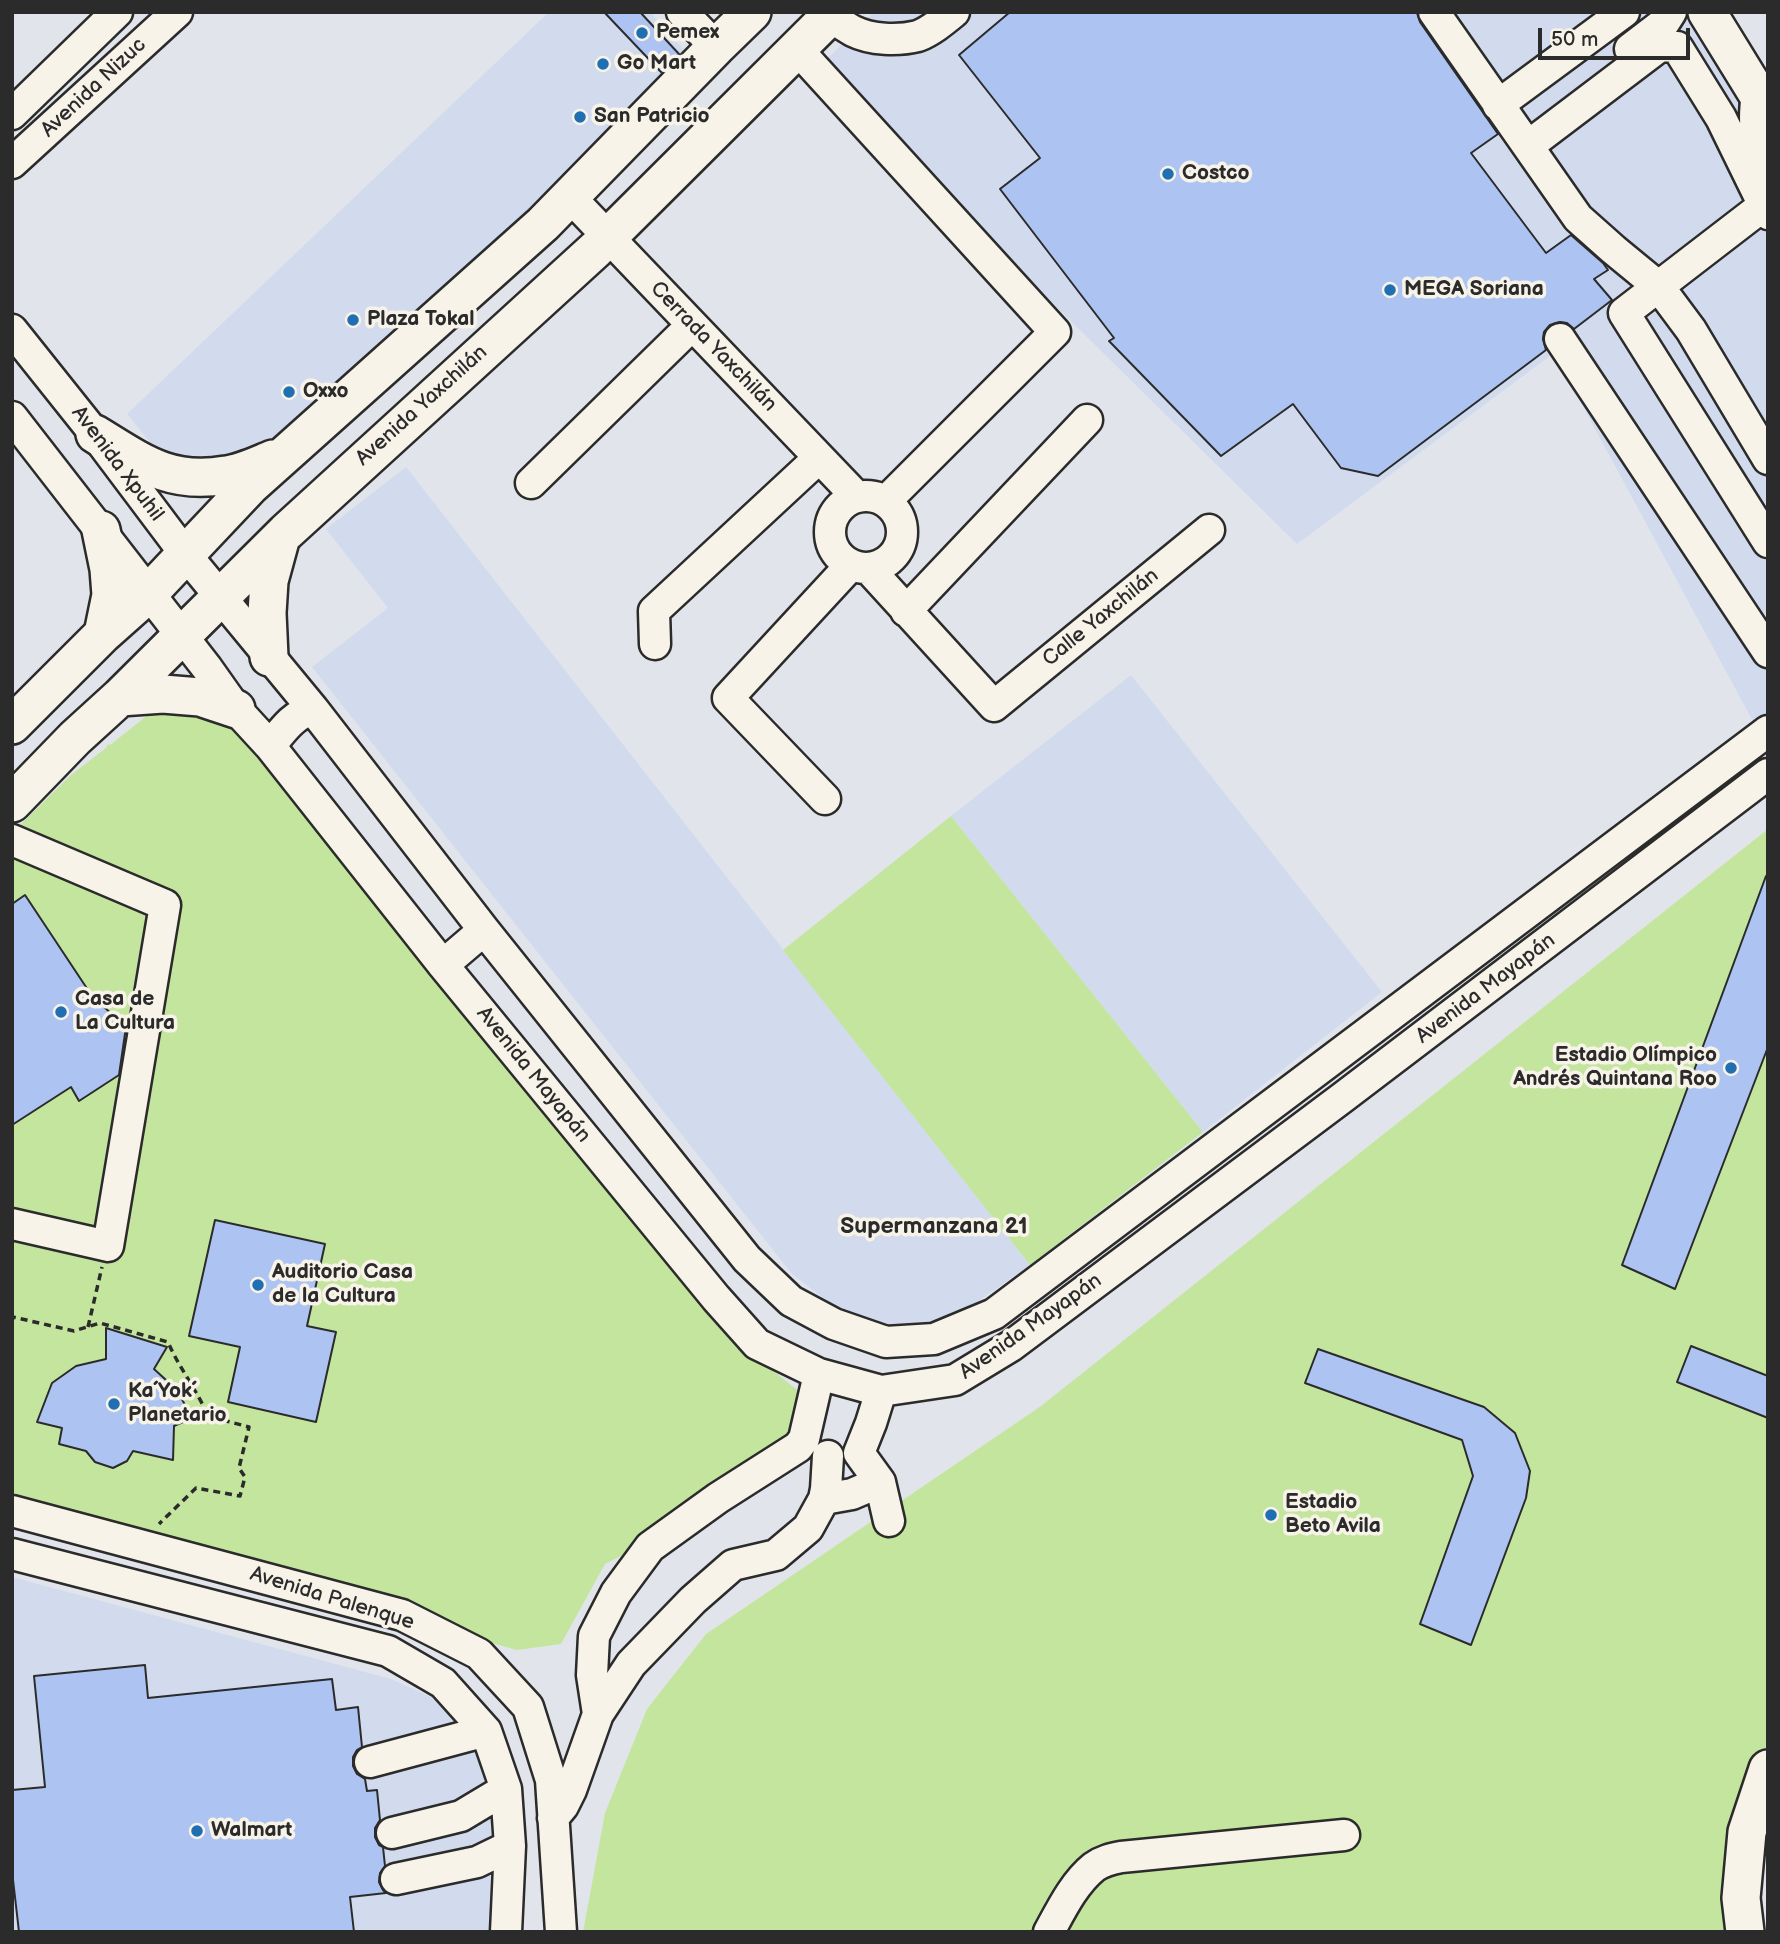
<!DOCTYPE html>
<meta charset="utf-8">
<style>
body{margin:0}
#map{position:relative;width:1780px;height:1944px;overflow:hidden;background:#e1e5eb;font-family:"Balsamiq Sans",sans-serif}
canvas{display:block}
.frame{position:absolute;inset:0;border:14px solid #2b2b2b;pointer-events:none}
.scale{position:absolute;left:1538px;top:28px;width:152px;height:32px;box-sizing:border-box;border:4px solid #2b2b2b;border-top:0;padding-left:9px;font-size:21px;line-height:24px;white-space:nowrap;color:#2b2b2b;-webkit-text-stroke:5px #f7f3e8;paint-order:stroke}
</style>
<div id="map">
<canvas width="1780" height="1944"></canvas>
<div class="frame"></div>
<div class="scale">50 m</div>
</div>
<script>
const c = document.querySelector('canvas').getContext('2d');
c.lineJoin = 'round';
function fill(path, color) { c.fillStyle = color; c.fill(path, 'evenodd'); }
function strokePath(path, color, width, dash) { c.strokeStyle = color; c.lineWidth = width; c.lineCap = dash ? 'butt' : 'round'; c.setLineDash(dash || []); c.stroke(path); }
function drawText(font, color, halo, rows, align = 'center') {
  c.font = font + ' "Balsamiq Sans",sans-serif'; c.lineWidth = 7; c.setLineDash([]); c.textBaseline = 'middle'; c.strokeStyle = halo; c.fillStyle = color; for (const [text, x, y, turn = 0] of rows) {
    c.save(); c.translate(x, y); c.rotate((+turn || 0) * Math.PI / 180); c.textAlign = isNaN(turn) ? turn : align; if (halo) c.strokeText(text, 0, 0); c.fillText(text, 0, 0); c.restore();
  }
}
fill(new Path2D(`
 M549,12H650L686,52L262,489L180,479L127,414Z
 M874,12H1692L1768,140V734L1762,738L1554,353L1297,544L816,70Z
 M406,467L1030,1265L954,1318L895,1326L844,1314L792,1274L312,667L388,608L326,529Z
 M1131,675L1382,992L1203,1132L951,816Z
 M12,1577L391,1679L431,1697L466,1729L493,1775L502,1804L496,1932H12Z`), '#d1dbed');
fill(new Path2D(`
 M198,710L252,736L695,1298L727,1334L806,1397L791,1434L655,1539L605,1564L561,1644L517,1650L12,1512V833L71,775L106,748L108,744L110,745L149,714Z
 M951,816L1203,1132L1030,1265L783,950Z
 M1768,829V1752L1726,1932H583L605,1813L647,1709L706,1634L1041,1406Z`), '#c4e59e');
const building = new Path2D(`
 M604,12H640L679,54L661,72Z
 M1010,12H1417L1420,22L1498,134L1471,153L1546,253L1571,235L1603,263L1608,270L1594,279L1612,300L1574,329L1567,323L1560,322L1550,325L1544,332L1543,339L1546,350L1378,476L1341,468L1293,404L1221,456L1109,341L1114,338L1000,189L1040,158L959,55Z
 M1766,876H1768V1047L1675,1289L1622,1265Z
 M25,895L92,996L126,1027L119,1075L79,1101L71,1087L12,1125V904Z
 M215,1220L325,1244L307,1326L336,1332L316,1422L228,1402L240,1347L189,1336Z
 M106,1328L167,1347L154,1369L177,1390L192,1418L174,1426L173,1460L133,1451L127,1461L113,1468L95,1462L86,1451L59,1444L62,1428L37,1422L52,1383L76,1366L106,1359Z
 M1691,1346L1768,1376V1418L1677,1382Z
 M1318,1349L1484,1407L1515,1433L1530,1471L1526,1498L1471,1645L1420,1624L1473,1476L1462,1440L1305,1383Z
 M145,1665L148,1698L332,1679L336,1710L358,1707L362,1747L357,1750L353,1757V1766L357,1774L365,1779L367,1791L377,1790L380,1820L375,1828V1837L379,1845L383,1847L385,1866L380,1873L379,1882L383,1890L386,1893L350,1897L354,1932H19L12,1871V1790L45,1787L34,1676Z`);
fill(building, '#adc3f1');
strokePath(building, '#2b2b2b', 2);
const minor = new Path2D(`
 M682,12L716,47
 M1434,12L1578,218L1614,250L1659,287L1691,330L1768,459
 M830,16C838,21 845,27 853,31C871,40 898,41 918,36C931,31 943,21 954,12
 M797,49L1055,332L886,501
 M1630,49L1664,23L1671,12
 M1757,93C1753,122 1754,138 1768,165
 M1498,105L1624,12
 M12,114L117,12
 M1528,146L1660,46L1677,47L1721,118L1768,214
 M12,163L177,12
 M570,197L857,497
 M1763,206L1624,313L1768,542
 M12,330L95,434L186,555L313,709L484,930L747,1259L791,1301L834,1324L886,1342L934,1339L994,1314L1768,731
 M1560,339L1768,652
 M12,417L207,668L236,709L270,746L443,965L716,1298L757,1344L819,1374L881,1391L955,1380L1011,1346L1342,1098L1768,774
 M531,483L681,336
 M830 532a36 36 0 1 1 72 0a36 36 0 1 1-72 0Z
 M869,569L994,706L1209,530
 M906,611L1087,420
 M655,644L654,611L808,468
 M270,746C283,730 293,715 313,709
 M825,799L728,698L850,566
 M12,840L165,905L108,1246L12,1224
 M443,965L484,930
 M881,1391L871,1423L859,1453L880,1482L889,1521
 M828,1456L826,1489L824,1499L852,1494L880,1482
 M12,1511L402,1615L479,1654L528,1707L551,1780L561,1932
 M12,1554L388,1651L443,1683L486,1731L506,1789L510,1846L506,1932
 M598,1714L592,1675L594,1636L616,1593L650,1547L718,1498L798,1447L804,1439L819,1374
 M370,1762L486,1731
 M553,1818L563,1806L571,1790L598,1714L631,1664L693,1600L733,1565L776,1555L808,1528L824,1499
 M392,1833L461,1816L506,1789
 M396,1879L477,1862L510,1846
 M1049,1932C1061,1910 1074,1883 1094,1867C1102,1861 1111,1859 1121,1857L1344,1835`);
const major = new Path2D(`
 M1707,12L1768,111
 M95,434C141,462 169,485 226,475C242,473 258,465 273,459
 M101,530L109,569L111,595L103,634
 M269,657L267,613L269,581L281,537
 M120,697L163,694L200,697L236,709
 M12,725L103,634L148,594L250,486L543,224L716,47L752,12
 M12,803L75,738L120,697L286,532L596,249L834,12
 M1745,1932L1741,1898L1747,1832L1768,1769`);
strokePath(minor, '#2b2b2b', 35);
strokePath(major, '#2b2b2b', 42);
strokePath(new Path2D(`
 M12,1321L13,1317L74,1331L100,1323L168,1342C179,1368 197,1390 208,1416L249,1427L239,1468L245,1477L240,1496L196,1488L159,1524
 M88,1327L102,1267`), '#2b2b2b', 3.5, [7, 5]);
strokePath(minor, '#f7f3e8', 30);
strokePath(major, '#f7f3e8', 37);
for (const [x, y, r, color] of [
 [642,33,7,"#1f6fb2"],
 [603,64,7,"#1f6fb2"],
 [580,117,7,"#1f6fb2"],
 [1168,174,7,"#1f6fb2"],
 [1390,290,7,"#1f6fb2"],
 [353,320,7,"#1f6fb2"],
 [289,392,7,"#1f6fb2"],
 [61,1012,7,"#1f6fb2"],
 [1731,1068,7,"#1f6fb2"],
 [258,1285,7,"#1f6fb2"],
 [114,1404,7,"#1f6fb2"],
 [1271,1515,7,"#1f6fb2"],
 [197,1831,7,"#1f6fb2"]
]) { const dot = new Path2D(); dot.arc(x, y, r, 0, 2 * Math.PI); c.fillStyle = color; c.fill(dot); strokePath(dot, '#f7f3e8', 2.5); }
drawText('bold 21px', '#2b2b2b', '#f7f3e8', [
 ["Pemex",656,33],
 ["Go Mart",617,64],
 ["San Patricio",594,117],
 ["Costco",1182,174],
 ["MEGA Soriana",1404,290],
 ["Plaza Tokal",367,320],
 ["Oxxo",303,392],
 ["Casa de",75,1000],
 ["La Cultura",75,1024],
 ["Estadio Olímpico",1717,1056,"right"],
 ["Andrés Quintana Roo",1717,1080,"right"],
 ["Auditorio Casa",272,1273],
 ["de la Cultura",272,1297],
 ["Ka´Yok´",128,1392],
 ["Planetario",128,1416],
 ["Estadio",1285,1503],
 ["Beto Avila",1285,1527],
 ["Walmart",211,1831]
], 'left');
drawText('21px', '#2b2b2b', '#f7f3e8', [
 ["Avenida Nizuc",94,88,-43],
 ["Cerrada Yaxchilán",713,347,46],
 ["Avenida Yaxchilán",422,406,-42],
 ["Avenida Xpuhil",117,464,53],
 ["Calle Yaxchilán",1101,618,-39],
 ["Avenida Mayapán",1486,989,-37],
 ["Avenida Mayapán",533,1075,51],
 ["Avenida Mayapán",1031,1327,-35],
 ["Avenida Palenque",332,1599,17]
]);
drawText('bold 23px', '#2b2b2b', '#f7f3e8', [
 ["Supermanzana 21",934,1227]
]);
</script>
